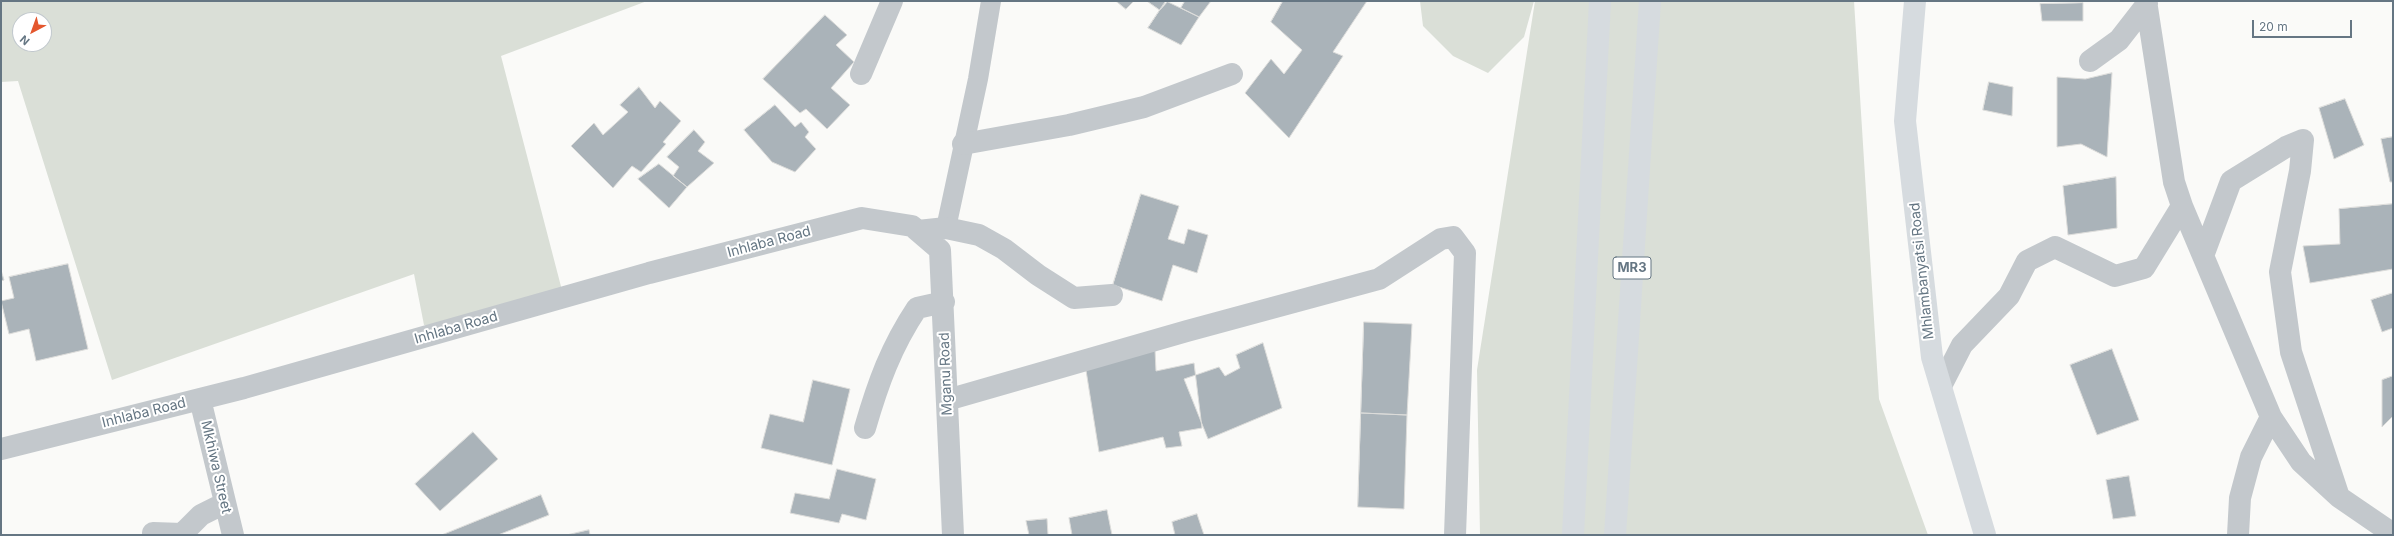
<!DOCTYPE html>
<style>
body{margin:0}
#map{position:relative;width:2394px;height:536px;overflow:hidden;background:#fafaf8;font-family:Inter,sans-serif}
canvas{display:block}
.frame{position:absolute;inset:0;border:2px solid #657683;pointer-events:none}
.north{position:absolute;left:12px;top:12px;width:40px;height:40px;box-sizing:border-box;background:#fff;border:1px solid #c1c8cd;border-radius:50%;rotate:221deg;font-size:11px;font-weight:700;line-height:16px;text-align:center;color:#657683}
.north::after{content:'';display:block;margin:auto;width:14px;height:18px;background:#e4572e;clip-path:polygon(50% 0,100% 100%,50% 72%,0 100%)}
.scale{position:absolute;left:2252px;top:20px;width:100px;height:18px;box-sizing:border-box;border:2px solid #657683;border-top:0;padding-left:5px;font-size:12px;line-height:14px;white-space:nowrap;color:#657683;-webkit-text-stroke:3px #fff;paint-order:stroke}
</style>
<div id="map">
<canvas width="2394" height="536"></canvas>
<div class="frame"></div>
<div class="north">N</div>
<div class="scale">20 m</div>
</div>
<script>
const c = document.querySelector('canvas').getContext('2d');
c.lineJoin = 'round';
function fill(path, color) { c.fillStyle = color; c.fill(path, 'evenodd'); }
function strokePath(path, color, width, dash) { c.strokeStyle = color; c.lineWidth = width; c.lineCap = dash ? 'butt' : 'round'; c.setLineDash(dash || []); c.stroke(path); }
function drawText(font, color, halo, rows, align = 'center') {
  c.font = font + ' Inter,sans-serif'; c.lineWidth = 4; c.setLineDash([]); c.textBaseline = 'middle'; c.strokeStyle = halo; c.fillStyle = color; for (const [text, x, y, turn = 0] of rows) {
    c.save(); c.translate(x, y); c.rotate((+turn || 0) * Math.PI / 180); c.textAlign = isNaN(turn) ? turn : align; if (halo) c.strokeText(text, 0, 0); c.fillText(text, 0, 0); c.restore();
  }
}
fill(new Path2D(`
 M1,1H647L501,56L564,298L455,328L424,325L414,274L112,380L18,81L1,82ZM20,20H44V44H20Z
 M1420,1H1534L1524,37L1488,73L1453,56L1423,26Z
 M1535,1H1854L1879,399L1928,535H1480L1477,370Z`), '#dadfd7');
const building = new Path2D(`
 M1116,1H1134L1126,9Z
 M1147,1H1168L1160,10Z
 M1166,1L1199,17L1181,45L1148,28Z
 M1185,1H1211L1199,17L1181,8Z
 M1283,1H1367L1333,52L1343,56L1289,138L1245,93L1271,59L1284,74L1302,50L1271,22Z
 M2083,3V21H2042L2040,4Z
 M825,15L847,35L836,45L854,62L831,88L850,105L827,129L806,109L800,113L763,79Z
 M2112,73L2107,157L2081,144L2057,147V77L2085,79Z
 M1989,82L2013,87L2012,116L1983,110Z
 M639,87L655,108L660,101L681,121L663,142L666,144L641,172L632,166L613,188L571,146L594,123L603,135L628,112L620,105Z
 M2345,99L2364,145L2334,159L2319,108Z
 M775,105L795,127L801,122L809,132L805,137L816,149L795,172L772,162L744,130Z
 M694,130L705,142L698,151L714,163L687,187L673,176L679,167L667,157Z
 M2393,137V182H2390L2381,139Z
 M659,164L687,187L669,208L638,179Z
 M2116,177L2117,228L2068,235L2063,186Z
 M1141,194L1179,206L1168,239L1184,244L1188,229L1208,235L1197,273L1173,265L1162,301L1113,285Z
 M2393,204V269L2310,283L2303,246L2340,244L2339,209Z
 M68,264L88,349L36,361L29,329L9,334L1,301L14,298L9,277Z
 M1,270L4,280L1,281Z
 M2393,293V328L2382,332L2371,300Z
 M1364,322L1412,324L1407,415L1361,413Z
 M1263,343L1282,408L1208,439L1184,379L1219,367L1225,376L1240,368L1236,355Z
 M2112,349L2139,420L2097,435L2070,365Z
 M1155,350L1156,371L1194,363L1202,428L1179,432L1182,446L1166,448L1163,437L1099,452L1085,364Z
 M2393,376V416L2382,427V380Z
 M813,380L850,389L832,465L761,448L770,414L803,422Z
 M1361,413L1407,415L1404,509L1358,507Z
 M473,432L498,459L440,511L415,484Z
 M837,469L876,479L866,520L842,514L839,523L790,513L795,493L829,499Z
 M2129,476L2136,516L2113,519L2106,480Z
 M541,495L549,515L498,535H442Z
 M1107,510L1112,535H1072L1069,518Z
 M1197,514L1204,535H1175L1172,522Z
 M1047,519L1048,535H1029L1026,521Z
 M589,530L590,535H567Z`);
fill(building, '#aab3b9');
strokePath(building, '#dcdcda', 1);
strokePath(new Path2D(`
 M946,228L978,79L991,1`), '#c3c8cc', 20);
strokePath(new Path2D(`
 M2146,1L2174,182L2182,206L2271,417L2301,462L2339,497L2393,534
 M2090,61L2119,40L2147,4
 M861,74L892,1
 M963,144L1069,125L1144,107L1232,74
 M918,231L946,228L979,235L1004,249L1038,275L1074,298L1112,295
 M2203,256L2231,181L2286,147L2303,140L2300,171L2280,272L2291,352L2338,494
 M1941,386L1962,345L2009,296L2027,261L2055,247L2115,276L2144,268L2182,206
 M200,399L233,535
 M947,400L1187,331L1379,279L1441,239L1453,237L1465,253L1455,535
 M865,428C878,383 891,347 917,308L944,302
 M1,449L244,388L649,273L862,218L912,226L940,250L953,535
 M153,533L182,534L201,515L225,503
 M2238,535L2240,498L2251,457L2271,417`), '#c3c8cc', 22);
strokePath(new Path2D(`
 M1915,1L1905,121L1932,357L1985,535`), '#d6dbdf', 22);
strokePath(new Path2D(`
 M1573,535L1600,1
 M1615,535L1650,1`), '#d6dbdf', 22);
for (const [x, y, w] of [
 [1632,268,38]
]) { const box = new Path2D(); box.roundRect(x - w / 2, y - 11, w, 22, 3); c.fillStyle = '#fff'; c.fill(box); strokePath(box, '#657683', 1); }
drawText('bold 13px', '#657683', null, [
 ["MR3",1632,268]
]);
drawText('14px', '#657683', '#fff', [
 ["Inhlaba Road",769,242,-15],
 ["Mhlambanyatsi Road",1922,271,-96],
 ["Inhlaba Road",456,328,-16],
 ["Mganu Road",946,374,-92],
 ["Inhlaba Road",144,413,-14],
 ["Mkhiwa Street",216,467,77]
]);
</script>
